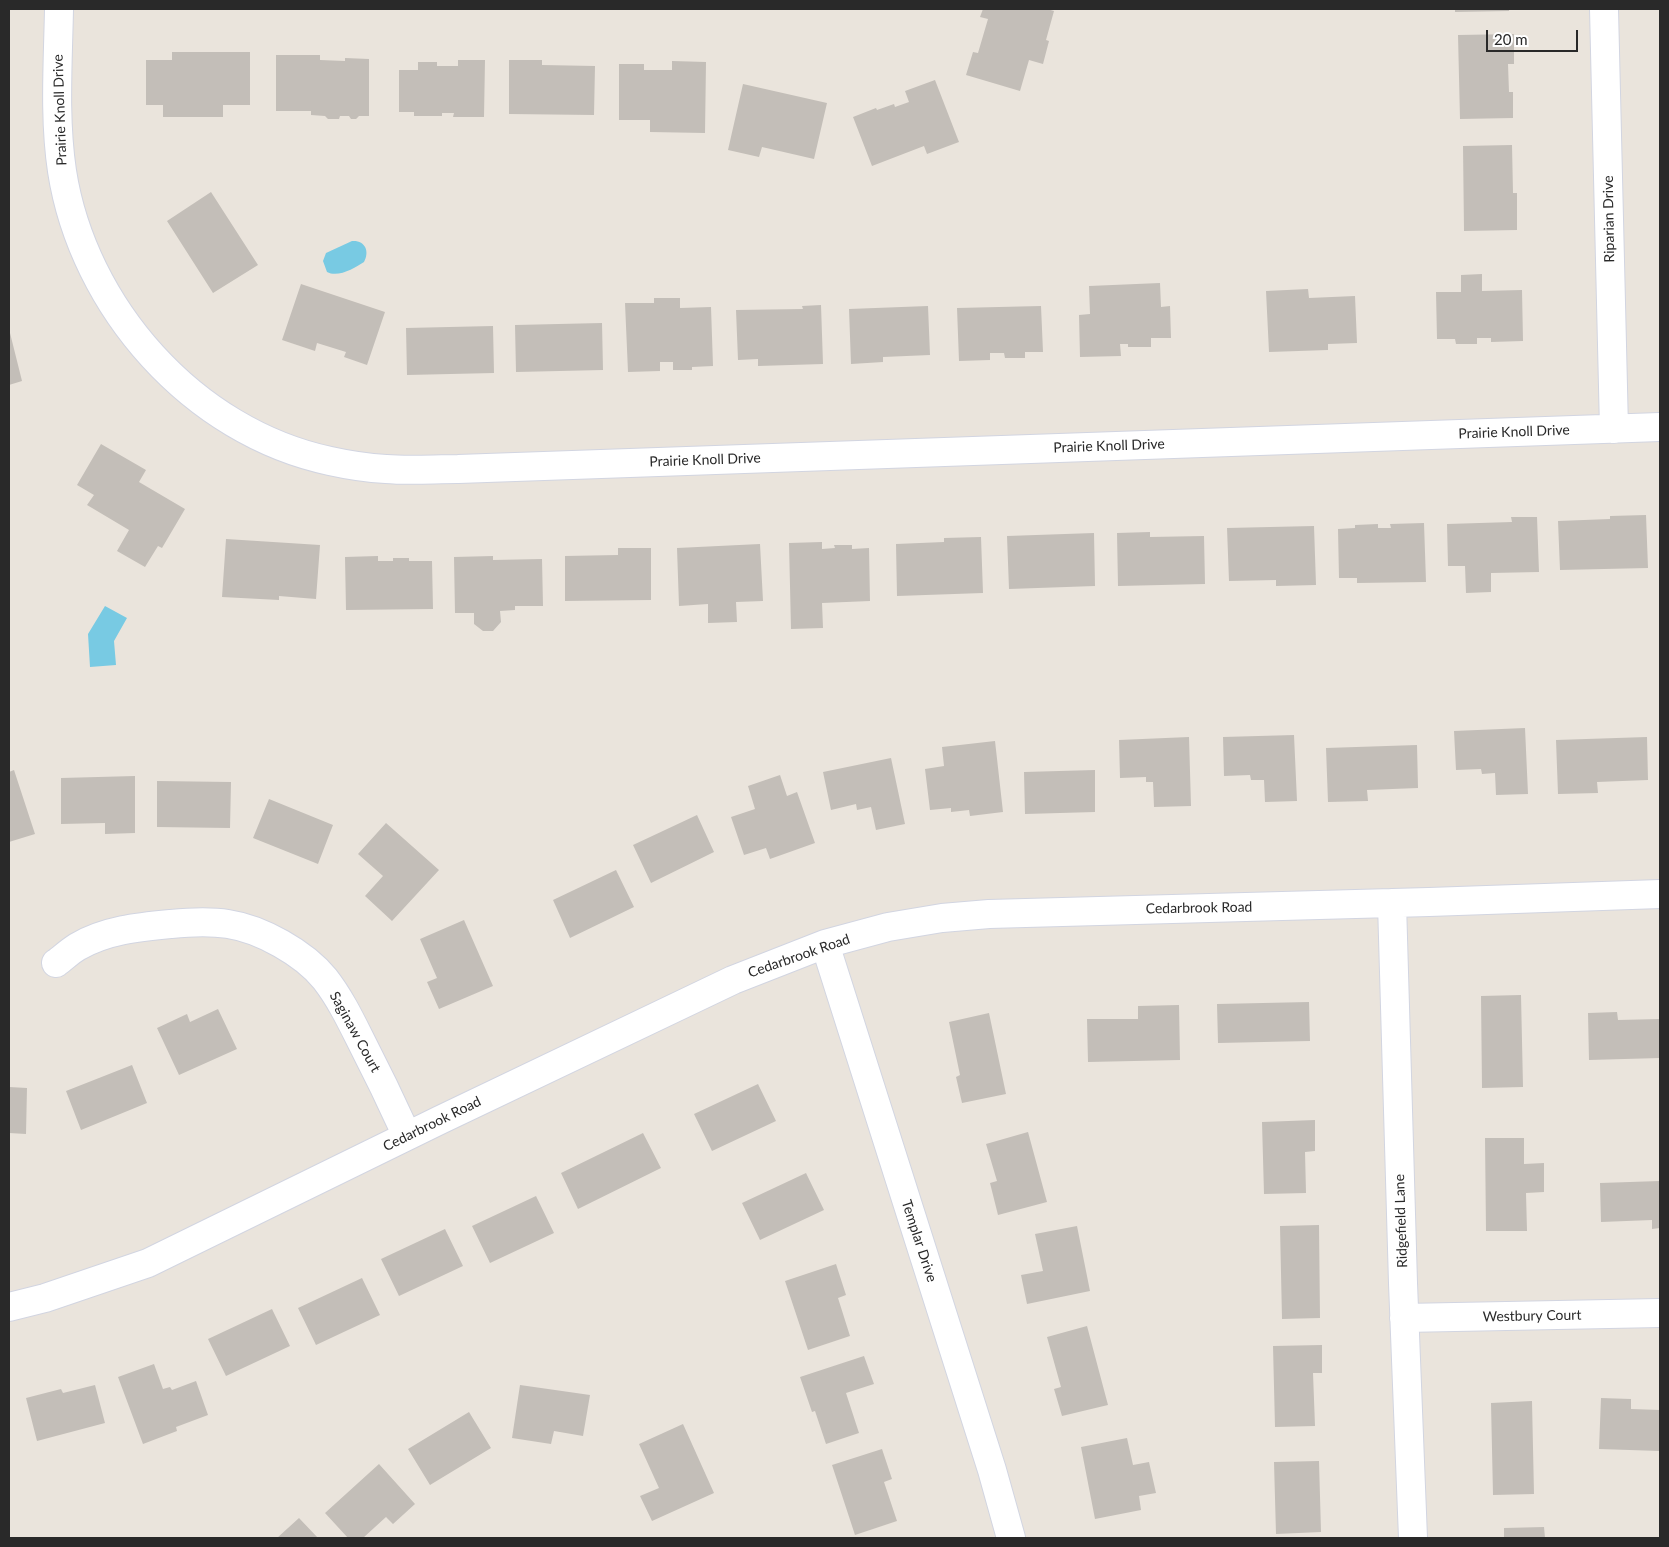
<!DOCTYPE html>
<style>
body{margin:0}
#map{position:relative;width:1669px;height:1547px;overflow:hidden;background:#eae4dc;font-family:Lato,sans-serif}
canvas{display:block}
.frame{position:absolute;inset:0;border:10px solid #292929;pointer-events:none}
.scale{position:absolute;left:1486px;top:30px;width:92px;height:22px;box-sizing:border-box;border:2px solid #292929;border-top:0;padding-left:6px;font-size:15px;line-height:18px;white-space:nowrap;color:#292929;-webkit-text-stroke:4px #fff;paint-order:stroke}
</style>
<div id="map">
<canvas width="1669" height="1547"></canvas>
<div class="frame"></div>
<div class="scale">20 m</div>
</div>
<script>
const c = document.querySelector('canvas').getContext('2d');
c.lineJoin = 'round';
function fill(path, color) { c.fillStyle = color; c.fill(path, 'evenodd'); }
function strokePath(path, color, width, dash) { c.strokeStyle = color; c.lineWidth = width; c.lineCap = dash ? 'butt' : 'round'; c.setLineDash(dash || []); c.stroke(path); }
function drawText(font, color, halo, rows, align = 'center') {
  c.font = font + ' Lato,sans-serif'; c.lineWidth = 5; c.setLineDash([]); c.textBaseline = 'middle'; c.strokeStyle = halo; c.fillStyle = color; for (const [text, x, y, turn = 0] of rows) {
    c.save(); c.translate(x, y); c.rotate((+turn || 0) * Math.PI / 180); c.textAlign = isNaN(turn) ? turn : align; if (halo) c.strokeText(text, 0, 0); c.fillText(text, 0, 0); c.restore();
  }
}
fill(new Path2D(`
 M352,241C365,240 370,251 364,262C355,268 338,278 327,272L323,261L326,253Z
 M105,606L127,618L114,641L116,665L90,667L88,634Z`), '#78cae3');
fill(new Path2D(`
 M983,9H1047L1054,11L1046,40L1049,41L1043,64L1029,60L1020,91L966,75L973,52L978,53L988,19L980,17Z
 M1455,9H1509V11L1455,12Z
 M1514,34V64H1508L1509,92H1513V118L1460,119L1458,35Z
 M172,52H250V105H223V117H163V105H146V60H172Z
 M276,55H320V60L345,61V58L369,59V116H359L356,119H351L349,116H340L339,119H328L325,116L311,115V111H276Z
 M458,60H485L484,117H453L454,113H442V116H414V112H399V70H418V62H437V66H458Z
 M509,60H542V65L595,66L594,115L509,114Z
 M672,61L706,62L705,133L650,132V120H619V64H644V70H672Z
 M935,80L959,142L927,154L924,146L872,166L853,117L876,108L877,110L894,104L895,107L909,102L905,91Z
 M743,84L827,103L814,159L762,147L759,157L728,150Z
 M1512,145L1513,193H1517V230L1464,231L1463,146Z
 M211,192L258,265L213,293L167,221Z
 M1482,274V291L1522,290L1523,341L1491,342V338H1477V344H1456L1455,339H1437L1436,292H1461V275Z
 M1160,283L1161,307L1170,306L1171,338H1151V347H1128V344H1120L1121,356L1080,357L1079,315L1090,314L1089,286Z
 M301,284L385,312L367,365L344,357L346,352L317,343L315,351L282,340Z
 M1308,289L1309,298L1355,296L1357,343L1328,344V350L1269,352L1266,291Z
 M654,298H680V308L711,307L713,366L692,367V370H673V362H660V371L628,372L625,303H654Z
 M821,305L823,364L758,366V359L738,360L736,310L803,309L802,306Z
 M928,306L930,355L883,357V362L851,364L849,309Z
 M1041,306L1043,352H1025V358H1005L1004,353H990V360L959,361L957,308Z
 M602,323L603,370L516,372L515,325Z
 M493,326L494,373L407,375L406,328Z
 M9,329L22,381L9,385Z
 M101,444L146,470L139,482L185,509L162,548L158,546L145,567L117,551L129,530L87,505L94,495L77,485Z
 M1646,515L1648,568L1560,570L1558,521L1610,519V516Z
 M1511,517H1537L1539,572L1491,573V592L1466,593L1465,566H1448L1447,524L1512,522Z
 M1424,523L1426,582L1357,583V578H1339L1338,529L1355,528V525L1378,524V528H1391L1390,524Z
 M1314,526L1316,585L1276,586V580L1229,581L1227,528Z
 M1150,532V537L1204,536L1205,584L1118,586L1117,533Z
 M1094,533L1095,586L1009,589L1007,536Z
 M981,537L983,593L897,596L896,544L944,542V538Z
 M226,539L320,545L316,599L279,596V600L222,597Z
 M822,542V549L835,548L834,545H852V549L869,548L870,601L822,603L823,628L791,629L789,543Z
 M760,544L763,601L736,602L737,622L708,623V604L679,606L677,548Z
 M618,548H651V600L565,601V556L618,555Z
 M378,556V561H393V558H409V561H432L433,609L346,610L345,557Z
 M493,556V560L542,559L543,606H515V610L500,611L501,622L493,631H483L474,624V613H455L454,557Z
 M1525,728L1528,794L1496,795L1495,773L1482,774L1481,769L1456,770L1454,731Z
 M1294,735L1297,801L1265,802L1264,780H1251L1250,775L1224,776L1223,737Z
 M1189,737L1191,806L1154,807L1153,782H1146V777L1120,778L1119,740Z
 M1647,737L1648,780L1597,782L1598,793L1558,794L1556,740Z
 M995,741L1003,812L970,816L969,810L951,812V808L930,810L925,769L944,766L942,747Z
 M1417,745L1418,788L1367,790L1368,801L1328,802L1326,748Z
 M891,758L905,824L876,830L871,807L857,810L856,804L831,810L823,772Z
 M14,770L35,834L9,842V772Z
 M1095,770V812L1025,814L1024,772Z
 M780,775L787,796L797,792L815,843L770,859L766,848L744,855L731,817L755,809L748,786Z
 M135,776V833L105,834V823L61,824V778Z
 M157,781L231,782L230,828L157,827Z
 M269,799L333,825L318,864L253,838Z
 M697,815L714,852L651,883L633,845Z
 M386,823L439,870L392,921L365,896L383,876L358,854Z
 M616,870L634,907L570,938L553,900Z
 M464,920L493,986L439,1009L427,982L437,978L420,939Z
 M1521,995L1523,1087L1482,1088L1481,996Z
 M1309,1002L1310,1041L1218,1043L1217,1004Z
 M1179,1005L1180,1060L1088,1062L1087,1019H1138V1006Z
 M218,1009L237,1049L179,1075L157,1028L187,1014L190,1022Z
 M1617,1012L1618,1020L1660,1019V1058L1589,1060L1588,1013Z
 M989,1013L1006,1094L962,1103L956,1077L960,1075L949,1022Z
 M132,1065L147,1103L81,1130L66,1091Z
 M758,1084L776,1121L712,1151L694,1114Z
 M9,1087L27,1088L26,1134L9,1133Z
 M1315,1120V1151L1305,1152L1306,1193L1264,1194L1262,1122Z
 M1028,1132L1047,1202L998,1215L990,1183L997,1181L986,1144Z
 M643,1133L661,1168L578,1209L561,1173Z
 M1485,1138H1524V1164L1544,1163V1192L1526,1193L1527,1231H1486Z
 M806,1173L824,1210L760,1240L742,1203Z
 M1660,1181V1228L1652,1229V1220L1601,1222L1600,1183Z
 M536,1196L554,1233L490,1263L472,1226Z
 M1319,1225L1320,1318L1282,1319L1280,1226Z
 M1077,1226L1090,1291L1027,1304L1021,1275L1043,1271L1035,1234Z
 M445,1229L463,1266L399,1296L381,1259Z
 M836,1264L846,1295L838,1298L850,1336L808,1350L785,1281Z
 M362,1278L380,1315L316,1345L298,1308Z
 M272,1309L290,1346L226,1376L208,1339Z
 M1087,1326L1108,1405L1062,1416L1054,1389L1061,1387L1047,1337Z
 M1322,1345V1373H1313L1315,1426L1275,1427L1273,1346Z
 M864,1356L874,1384L846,1393L859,1433L826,1444L815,1411L812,1412L800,1377Z
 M154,1364L163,1389L170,1387L172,1390L196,1381L208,1415L176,1427L177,1431L143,1444L118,1377Z
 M95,1385L105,1423L37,1441L26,1398L61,1389L63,1393Z
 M520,1385L590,1395L583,1436L554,1431L551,1444L512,1438Z
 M1601,1398L1631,1399V1409L1660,1410V1451L1599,1449Z
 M1532,1401L1534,1494L1493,1495L1491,1403Z
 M469,1412L491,1448L430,1485L408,1449Z
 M683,1424L714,1493L652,1521L640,1496L659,1488L639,1444Z
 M1127,1438L1133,1465L1149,1462L1156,1493L1139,1496L1141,1510L1095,1519L1081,1447Z
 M882,1449L892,1479L884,1482L897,1521L855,1535L832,1465Z
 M1319,1461L1321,1532L1276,1534L1274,1462Z
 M379,1464L415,1504L393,1524L386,1517L363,1538H348L325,1513Z
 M299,1518L318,1538H277Z
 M1544,1527L1545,1538H1504V1528Z`), '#c3beb8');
const minor = new Path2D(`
 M59,9C58,62 54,118 62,171C83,307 193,432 330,461C348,465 368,468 386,469C410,471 434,469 458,469L1660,427
 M1604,9L1614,429
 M1392,903L1403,1283L1413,1538
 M825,944L992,1470L1011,1538
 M56,963C63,958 69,952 77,947C106,930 139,927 171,924C191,922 209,921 228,924C261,929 304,953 325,979C339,997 349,1017 359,1037C376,1070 392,1103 407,1136
 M9,1307L45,1298L148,1263L440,1120L733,980L825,944L888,927L942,918L989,914L1429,902L1660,894
 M1404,1318L1660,1313`);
strokePath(minor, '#d2d5e1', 30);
strokePath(minor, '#fff', 28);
drawText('14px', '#292929', '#fff', [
 ["Prairie Knoll Drive",60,110,-92],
 ["Riparian Drive",1609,219,-91],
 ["Prairie Knoll Drive",1514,432,-2],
 ["Prairie Knoll Drive",1109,446,-2],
 ["Prairie Knoll Drive",705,460,-2],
 ["Cedarbrook Road",1199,908,-1],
 ["Cedarbrook Road",799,956,-19],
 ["Saginaw Court",355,1032,61],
 ["Cedarbrook Road",432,1124,-26],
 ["Ridgefield Lane",1401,1221,-92],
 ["Templar Drive",919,1241,72],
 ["Westbury Court",1532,1316,-1]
]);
</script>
